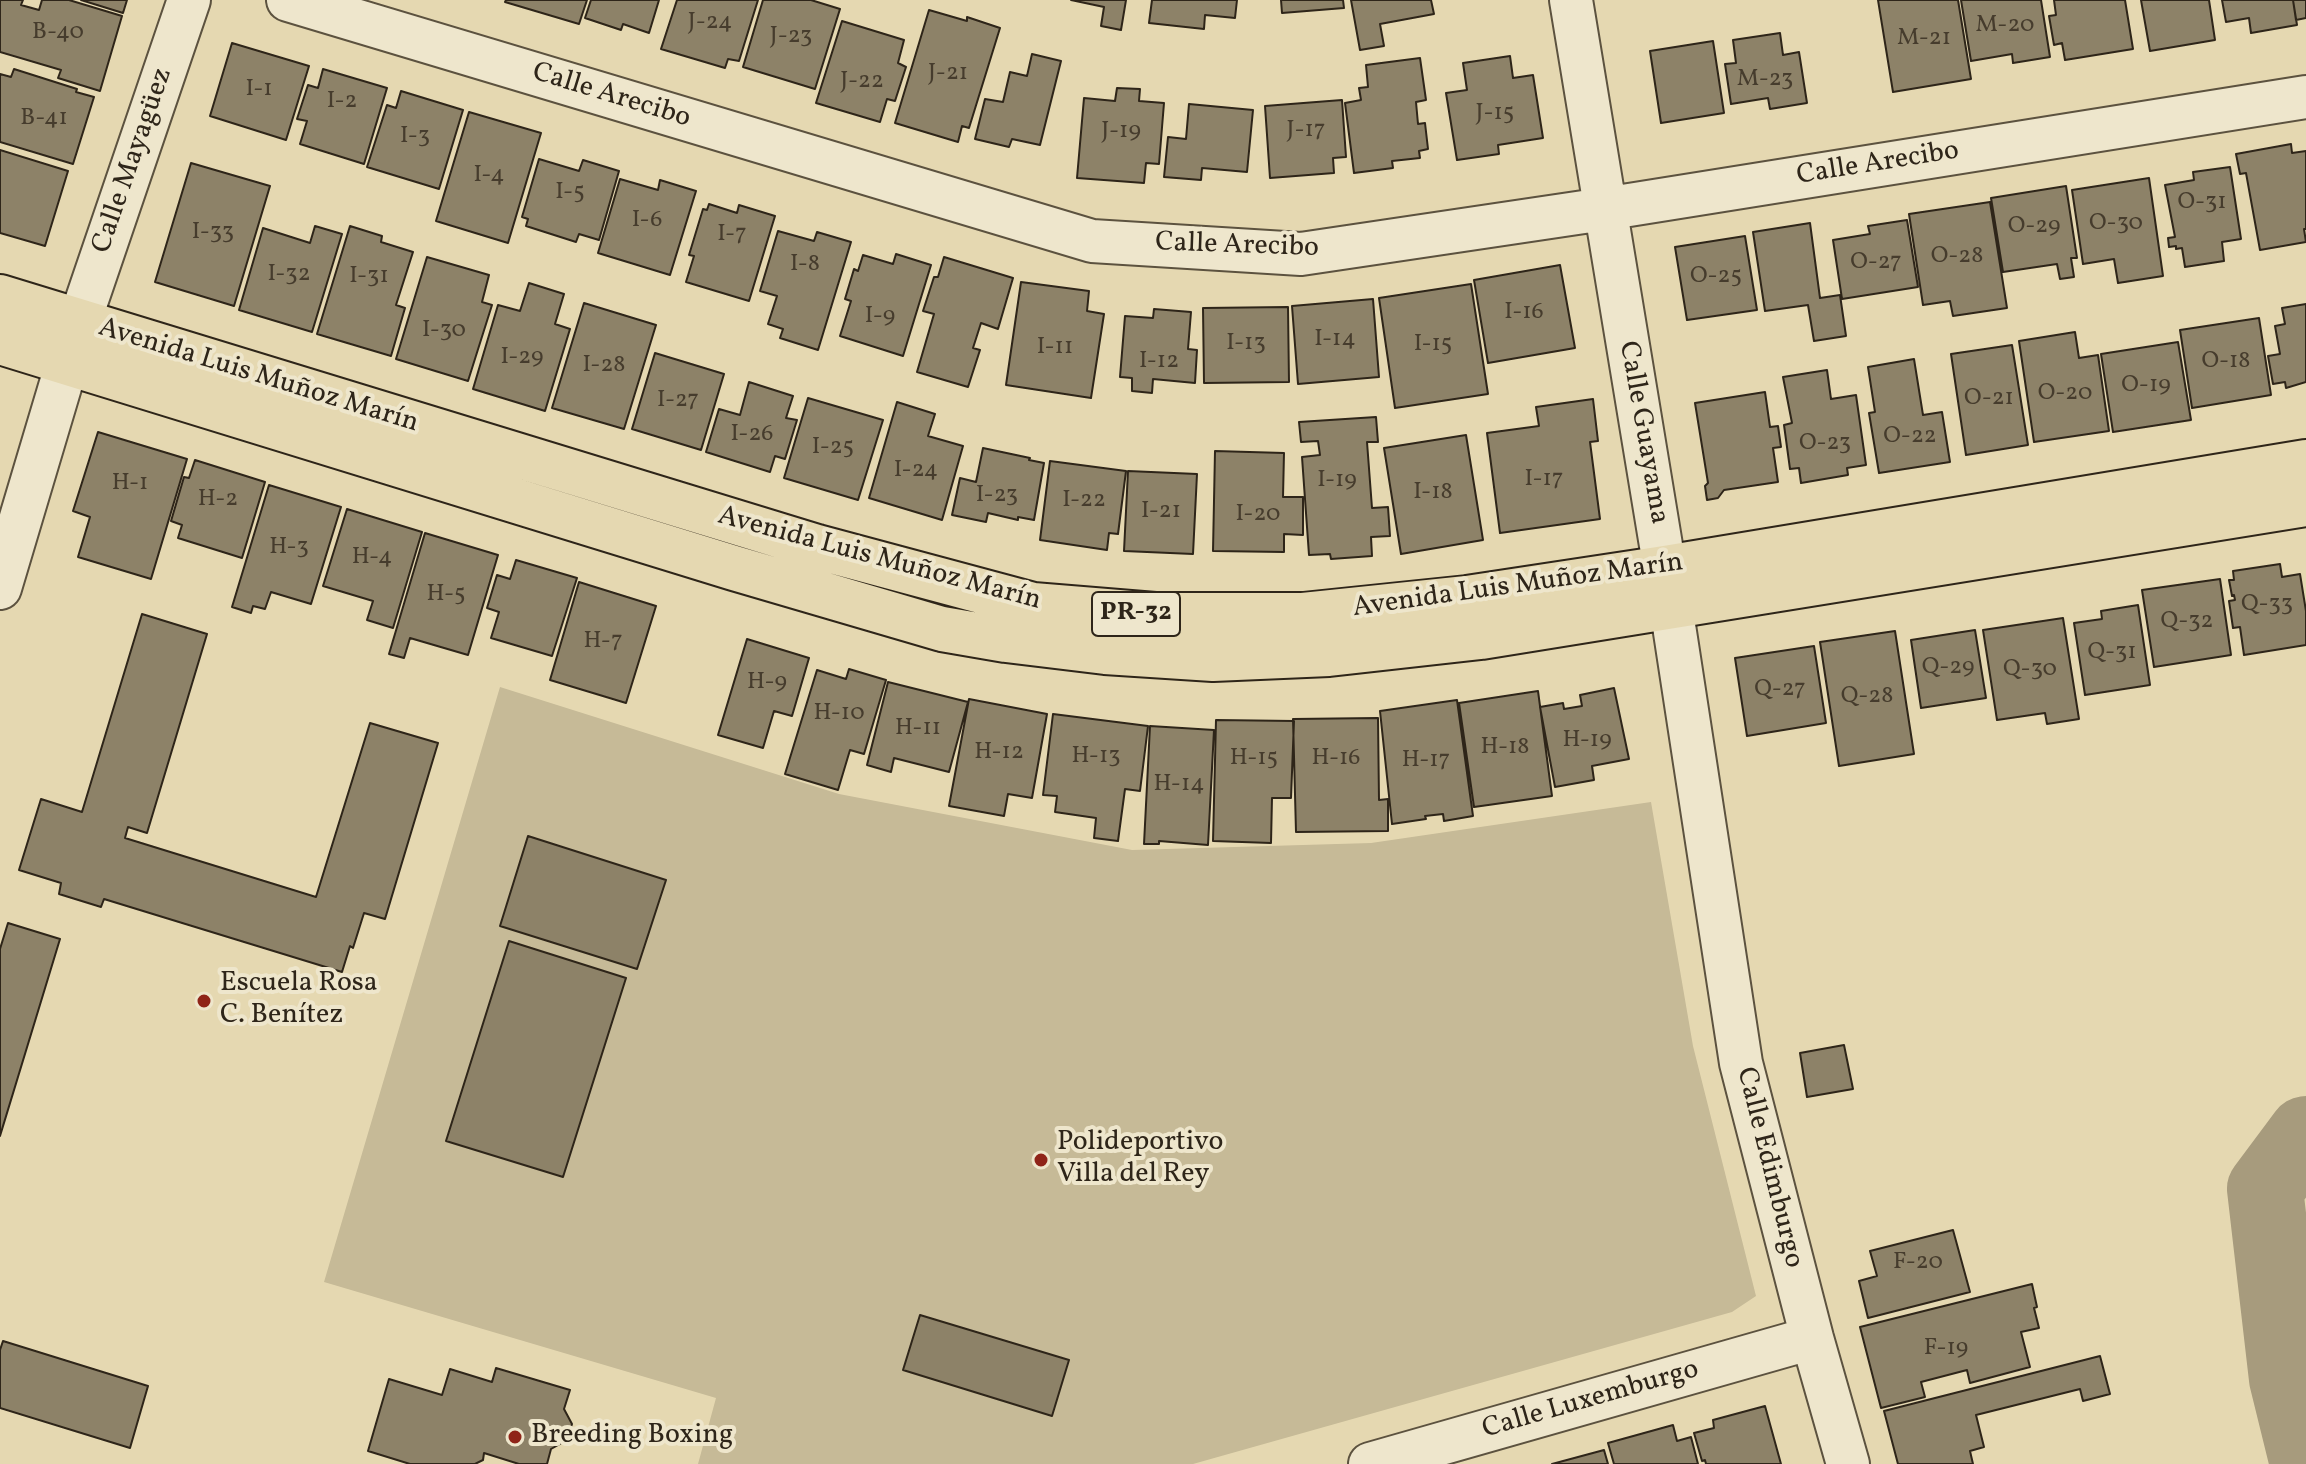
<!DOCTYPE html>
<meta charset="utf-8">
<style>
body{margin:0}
canvas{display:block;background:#e5d8b1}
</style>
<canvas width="2306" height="1464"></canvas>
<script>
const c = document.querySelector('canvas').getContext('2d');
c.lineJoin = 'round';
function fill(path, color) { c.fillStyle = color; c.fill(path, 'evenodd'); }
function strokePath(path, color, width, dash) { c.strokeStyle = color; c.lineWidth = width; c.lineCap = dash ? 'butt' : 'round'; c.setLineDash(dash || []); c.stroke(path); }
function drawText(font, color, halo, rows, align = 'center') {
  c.font = font + ' Vollkorn,serif'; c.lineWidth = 8; c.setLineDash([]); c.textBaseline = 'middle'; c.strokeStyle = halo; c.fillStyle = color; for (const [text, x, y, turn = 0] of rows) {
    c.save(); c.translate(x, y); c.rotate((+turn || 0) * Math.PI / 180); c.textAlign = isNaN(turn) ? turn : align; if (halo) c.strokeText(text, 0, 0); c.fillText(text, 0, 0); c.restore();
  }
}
fill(new Path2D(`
 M500,687L839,794L1132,850L1371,843L1651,802L1693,1046L1756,1296L1732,1312L1193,1464H698L716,1398L324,1282Z`), '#c6ba97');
strokePath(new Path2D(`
 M2306,1134L2265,1189L2287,1379L2306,1456`), '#a79b7d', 76);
const building = new Path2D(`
 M0,0H23L21,5L39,10L42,0H69L122,16L100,91L58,78L61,70L0,52Z
 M81,0H127L123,13Z
 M506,0H587L579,24L505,2Z
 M591,0H659L649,33L623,24L621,30L585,18Z
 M677,0H758L739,61L728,59L725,68L661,49Z
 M763,0H811L840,9L815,89L743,67Z
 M1071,0H1126L1121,30L1101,26L1104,7Z
 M1152,0H1237L1235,18L1205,15L1204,29L1149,23Z
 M1281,0H1343L1344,8L1282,13Z
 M1351,0H1431L1434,14L1380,24L1384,46L1360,50Z
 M1878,0H1958L1971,79L1893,92Z
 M1961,0H2041L2050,57L2013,63L2012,54L1971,61Z
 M2054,0H2125L2133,49L2065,60L2062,43L2054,45L2049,16L2056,15Z
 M2141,0H2209L2215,40L2150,51Z
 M2222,0H2293L2297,25L2251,33L2249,18L2226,22Z
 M2293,0H2306V18L2296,20Z
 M929,10L967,21V17L1000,28L969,128L962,126L958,142L895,123Z
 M842,21L904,40L898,63L906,67L895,101L887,99L880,122L816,103Z
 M1780,33L1783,55L1799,52L1807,103L1770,109L1768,98L1731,104L1725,64L1736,63L1733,40Z
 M1713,41L1724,113L1661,123L1650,51Z
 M232,43L309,66L286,140L210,116Z
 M1032,54L1061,61L1040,145L1012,139L1009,147L975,139L985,99L1003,102L1010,72L1027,76Z
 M1510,56L1513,78L1533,75L1543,138L1498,145L1499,154L1457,160L1446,93L1467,90L1463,63Z
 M1420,58L1426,100L1416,102L1418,124L1425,123L1428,149L1419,151L1420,158L1392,161L1393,168L1354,173L1345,103L1361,100L1359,88L1368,87L1366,65Z
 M14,69L77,89L76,92L94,97L73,164L0,142V74L11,77Z
 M323,69L387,88L364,164L300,144L307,121L297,119L308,85L318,88Z
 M1117,88L1140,89L1139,101L1164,103L1159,164L1146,163L1144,183L1077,178L1084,98L1115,101Z
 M401,91L463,110L439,189L367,167L387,105L396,108Z
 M1342,100L1346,157L1333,158L1334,173L1270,178L1265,106Z
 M1189,104L1253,110L1247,172L1202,168L1201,180L1164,177L1168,137L1186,139Z
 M469,112L541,133L508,243L436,221Z
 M2291,144L2292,153L2306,151V229H2304L2306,242L2260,250L2246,173L2240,174L2236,154Z
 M0,150L68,171L45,246L0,233Z
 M539,159L579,171L583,160L619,171L599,240L579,234L576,242L526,226L528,219L522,217Z
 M191,163L270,186L234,306L155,282Z
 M2230,167L2241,239L2222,242L2224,261L2185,267L2182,248L2176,249V246L2169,247L2168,238L2175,237L2165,185L2194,180L2193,172Z
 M2149,178L2163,276L2118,283L2114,259L2083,264L2072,190Z
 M620,179L658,190L660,180L696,191L670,275L598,253Z
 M2066,186L2077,258H2071L2074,277L2060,279L2057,264L2003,272L1991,198Z
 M1990,202L2007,308L1953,316L1950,301L1923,305L1909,214Z
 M709,204L737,213L739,205L775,216L749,301L686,282L694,256L689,255L703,209L707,210Z
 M1907,220L1918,287L1842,299L1833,240L1870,234L1868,226Z
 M1810,223L1820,298L1840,295L1846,336L1814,341L1808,305L1765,311L1753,232Z
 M315,226L342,234L312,332L239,310L263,228L310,243Z
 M350,226L382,236L381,242L413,252L396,305L405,308L391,356L317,334Z
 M778,231L814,241L817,232L851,242L818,350L780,338L783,329L768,324L777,296L760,291Z
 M1745,236L1757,310L1687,320L1675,247Z
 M896,254L931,265L903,356L840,336L851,301L845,299L854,269L858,271L863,255L893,264Z
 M427,257L489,275L482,302L492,305L468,381L396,359Z
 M944,257L1013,278L998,329L981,323L973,348L980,350L968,387L917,372L934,314L923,311L934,277H938Z
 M1560,265L1575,348L1488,363L1474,280Z
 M1021,282L1089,291L1087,311L1104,314L1091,398L1006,385Z
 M529,283L564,294L555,324L570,329L545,411L473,389L498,305L520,311Z
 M1471,284L1488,394L1395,408L1379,298Z
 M1373,299L1379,377L1298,384L1292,306Z
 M584,303L656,325L624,429L552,408Z
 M2306,304V382L2286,388L2285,382L2273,384L2268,356L2280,354L2275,326L2285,324L2282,308Z
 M1288,307L1289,382L1204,383L1203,308Z
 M1154,309L1191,312L1188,349L1197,350L1195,383L1153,379L1152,393L1132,391V378L1120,377L1125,316L1153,318Z
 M2259,318L2271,395L2192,408L2180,330Z
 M2075,332L2079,358L2098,355L2109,431L2034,442L2019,341Z
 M2178,342L2191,420L2113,432L2101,354Z
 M2012,345L2028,445L1966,455L1951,354Z
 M655,353L724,374L701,450L632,429Z
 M1914,359L1923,415L1942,412L1950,462L1879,473L1869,413L1875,412L1868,367Z
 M1827,370L1831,399L1856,395L1866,465L1847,468L1848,475L1801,483L1799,468L1790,469L1784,425L1792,423L1783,377Z
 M749,382L793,396L786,418L797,420L785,459L775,456L770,472L706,452L719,409L740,415Z
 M1765,392L1770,427L1778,426L1781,447L1773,448L1778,482L1724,490L1718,498L1707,500L1705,486L1708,483L1695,403Z
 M808,398L883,420L858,500L784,478Z
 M1593,399L1598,441L1590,442L1600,519L1500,533L1487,433L1539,426L1536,407Z
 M897,402L935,414L928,436L963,446L942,520L869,498Z
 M1376,417L1378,442H1367L1372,508L1388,507L1390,536L1371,537L1372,556L1331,559L1330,554L1309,555L1302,457L1320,455L1318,441L1301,442L1299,422Z
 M98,432L187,459L151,579L78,557L90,517L73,511Z
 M1466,435L1483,540L1401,554L1384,448Z
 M983,448L1030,458L1029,460L1044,463L1034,520L1018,517V520L988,513L986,522L952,515L960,478L976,482Z
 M1215,451L1284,453L1283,497H1303V535L1284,534V552L1213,551Z
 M195,460L265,482L242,558L178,538L182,525L171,521L184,477L189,478Z
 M1050,461L1126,471L1118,534L1109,533L1107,550L1040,540Z
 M1128,471L1197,474L1193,554L1124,551Z
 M269,485L341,507L311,604L271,592L265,609L253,606L251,613L232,607Z
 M347,509L422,532L393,628L367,620L373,601L323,586Z
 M425,533L498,555L468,655L410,638L404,658L389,654Z
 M516,560L577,578L552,656L491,638L499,612L487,608L497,575L510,579Z
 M2280,564L2282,577L2300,574L2306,611V645L2244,655L2240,627L2233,628L2229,601L2235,600L2234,595L2232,596L2229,580H2234L2233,571Z
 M2220,579L2231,655L2154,667L2142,590Z
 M579,582L656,606L626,703L550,680Z
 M2138,605L2150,685L2085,695L2074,623L2102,619L2101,611Z
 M142,614L207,634L147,833L128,827L125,838L316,897L370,723L438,743L385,919L364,913L353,948L350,946L342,972L104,899L101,907L59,894L61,883L19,870L41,799L82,812Z
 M2063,618L2079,719L2047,724L2045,713L1997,720L1983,630Z
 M1975,630L1986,698L1921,708L1911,640Z
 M1895,631L1914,754L1839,766L1820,642Z
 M747,639L809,658L792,716L774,711L763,748L718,735Z
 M1814,646L1826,723L1747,736L1735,658Z
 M849,669L886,680L864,754L850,750L838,790L785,774L817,670L846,679Z
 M888,682L968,702L949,772L894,758L891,772L867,765Z
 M1614,688L1629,759L1592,766L1594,780L1555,787L1540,707L1563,703L1564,709L1582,706L1580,695Z
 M1538,691L1552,796L1474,807L1459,703Z
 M969,699L1047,714L1032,798L1008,794L1004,816L949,806Z
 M1457,700L1473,816L1444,821L1443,814L1425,816L1426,819L1392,824L1380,711Z
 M1053,714L1148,726L1140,791L1125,789L1118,841L1094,838L1096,818L1055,812L1057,796L1043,795Z
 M1378,718L1379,800L1388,799V831L1296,832L1293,719Z
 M1216,720L1294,721L1291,798H1272L1271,843L1213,841Z
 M1150,726L1214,730L1208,845L1159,841V844H1144Z
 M528,836L666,880L637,969L500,926Z
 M8,923L60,939L0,1136V949Z
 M509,941L626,978L563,1177L446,1141Z
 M1844,1045L1853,1089L1807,1097L1800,1053Z
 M1953,1230L1970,1292L1868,1318L1859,1281L1877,1276L1870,1251Z
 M2032,1284L2037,1307L2034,1308L2039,1328L2021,1332L2030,1367L1970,1383L1967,1370L1921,1382L1925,1397L1881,1408L1860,1327Z
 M920,1315L1069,1360L1052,1416L903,1370Z
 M3,1341L148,1386L130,1448L0,1408V1350Z
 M2100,1356L2110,1394L2083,1401L2080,1389L1976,1415L1984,1447L1970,1451L1973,1464H1898L1884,1411Z
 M496,1368L570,1390L564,1409L572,1424L567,1440L551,1449L547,1464H519L484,1453L483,1460L475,1464H410L368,1451L389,1379L442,1395L450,1369L492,1382Z
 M1765,1406L1781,1464H1706L1705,1460L1702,1461L1694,1433L1714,1428L1713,1420Z
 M1673,1425L1677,1441L1691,1437L1698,1464H1614L1608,1443Z
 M1604,1450L1608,1464H1552Z`);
fill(building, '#8d8268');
strokePath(building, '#2e2519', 2);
const minor = new Path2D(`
 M288,0L1092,241L1301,254L1604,209L2306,97
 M1571,0L1671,606L1741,1063L1812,1338L1848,1464
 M0,588L79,323L189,0
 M1370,1464L1812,1338`);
const major = new Path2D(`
 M0,297L817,547L1033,605L1155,615H1303L1467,598L1665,568L2306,462
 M0,342L734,568L942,629L1006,640L1105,652L1213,659L1329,654L1481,637L2306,504`);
strokePath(minor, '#5c523f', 46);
strokePath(major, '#2e2519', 48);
strokePath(minor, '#eee6cc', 42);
strokePath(major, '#e5d8b1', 44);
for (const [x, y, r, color] of [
 [204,1001,8,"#8f2418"],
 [1041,1160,8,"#8f2418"],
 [515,1437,8,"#8f2418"]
]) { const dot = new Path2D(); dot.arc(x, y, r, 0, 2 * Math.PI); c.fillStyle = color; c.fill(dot); strokePath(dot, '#eee6cc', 3); }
drawText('24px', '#463c2d', null, [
 ["J-24",710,24],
 ["M-20",2005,27],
 ["B-40",58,34],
 ["J-23",791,38],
 ["M-21",1924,40],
 ["J-21",948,75],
 ["M-23",1765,81],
 ["J-22",862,83],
 ["I-1",259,91],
 ["I-2",342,103],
 ["J-15",1495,115],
 ["B-41",44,120],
 ["J-17",1306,132],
 ["J-19",1121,133],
 ["I-3",415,138],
 ["I-4",489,177],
 ["I-5",570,194],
 ["O-31",2202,204],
 ["I-6",647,222],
 ["O-30",2116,225],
 ["O-29",2034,228],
 ["I-33",213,234],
 ["I-7",732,236],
 ["O-28",1957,258],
 ["O-27",1876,264],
 ["I-8",805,266],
 ["I-32",289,276],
 ["I-31",369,278],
 ["O-25",1716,278],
 ["I-16",1524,314],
 ["I-9",880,318],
 ["I-30",444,332],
 ["I-14",1335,341],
 ["I-13",1246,345],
 ["I-15",1433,346],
 ["I-11",1055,349],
 ["I-29",522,359],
 ["I-12",1159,363],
 ["O-18",2226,363],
 ["I-28",604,367],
 ["O-19",2146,387],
 ["O-20",2065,395],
 ["O-21",1989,400],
 ["I-27",678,402],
 ["I-26",752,436],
 ["O-22",1910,438],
 ["O-23",1825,445],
 ["I-25",833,449],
 ["I-24",916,472],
 ["I-17",1544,481],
 ["I-19",1337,482],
 ["H-1",130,485],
 ["I-18",1433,494],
 ["I-23",997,497],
 ["H-2",218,501],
 ["I-22",1084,502],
 ["I-21",1161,513],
 ["I-20",1258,516],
 ["H-3",289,549],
 ["H-4",372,559],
 ["H-5",446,596],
 ["Q-33",2267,606],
 ["Q-32",2187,623],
 ["H-7",603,643],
 ["Q-31",2112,654],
 ["Q-29",1948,669],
 ["Q-30",2030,671],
 ["H-9",767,684],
 ["Q-27",1780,691],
 ["Q-28",1867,698],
 ["H-10",839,715],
 ["H-11",918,730],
 ["H-19",1587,742],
 ["H-18",1505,749],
 ["H-12",999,754],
 ["H-13",1096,758],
 ["H-15",1254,760],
 ["H-16",1336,760],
 ["H-17",1426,762],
 ["H-14",1179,786],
 ["F-20",1918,1264],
 ["F-19",1946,1350]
]);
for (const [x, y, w] of [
 [1136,614,88]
]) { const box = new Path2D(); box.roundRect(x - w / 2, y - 22, w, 44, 6); c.fillStyle = '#eee6cc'; c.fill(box); strokePath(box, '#2e2519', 2); }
drawText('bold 26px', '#2e2519', null, [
 ["PR-32",1136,614]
]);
drawText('28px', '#2e2519', '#eee6cc', [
 ["Calle Arecibo",611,97,17],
 ["Calle Mayagüez",134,161,-71],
 ["Calle Arecibo",1878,165,-9],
 ["Calle Arecibo",1237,247,2],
 ["Avenida Luis Muñoz Marín",258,377,17],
 ["Calle Guayama",1642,433,80],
 ["Avenida Luis Muñoz Marín",879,560,15],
 ["Avenida Luis Muñoz Marín",1518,587,-8],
 ["Calle Edimburgo",1768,1168,76],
 ["Calle Luxemburgo",1591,1401,-16]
]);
drawText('28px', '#2e2519', '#eee6cc', [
 ["Escuela Rosa",220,985],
 ["C. Benítez",220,1017],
 ["Polideportivo",1057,1144],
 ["Villa del Rey",1057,1176],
 ["Breeding Boxing",531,1437]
], 'left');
</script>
